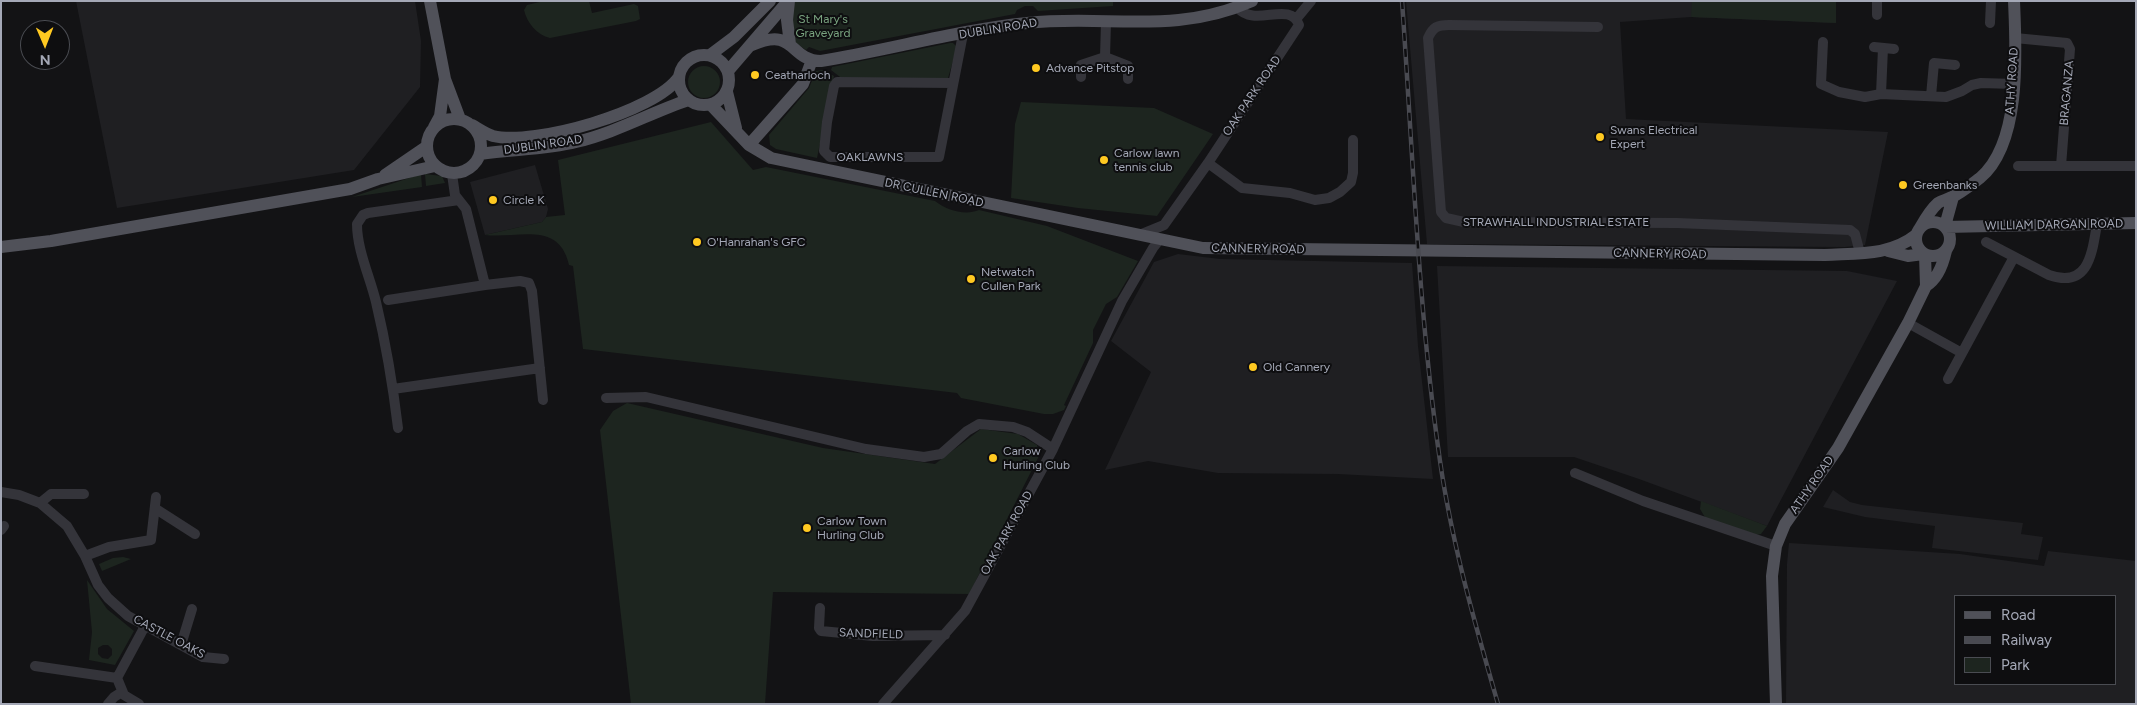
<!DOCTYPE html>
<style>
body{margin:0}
#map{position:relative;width:2137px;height:705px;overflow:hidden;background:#131315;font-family:Figtree,sans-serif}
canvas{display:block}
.frame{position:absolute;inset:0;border:2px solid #a4a8b6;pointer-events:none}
.legend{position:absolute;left:1954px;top:595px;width:162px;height:90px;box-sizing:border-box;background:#0e0e10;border:1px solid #4a4c52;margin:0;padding:6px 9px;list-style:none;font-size:15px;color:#a4a8b6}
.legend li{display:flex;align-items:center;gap:10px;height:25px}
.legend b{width:25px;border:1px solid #4a4c52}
.north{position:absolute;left:20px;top:20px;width:50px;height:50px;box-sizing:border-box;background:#0e0e10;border:1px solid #4a4c52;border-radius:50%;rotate:179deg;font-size:14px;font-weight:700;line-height:20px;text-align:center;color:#a4a8b6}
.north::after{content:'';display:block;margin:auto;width:18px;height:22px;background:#ffc921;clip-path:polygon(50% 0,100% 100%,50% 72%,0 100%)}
</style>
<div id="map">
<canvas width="2137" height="705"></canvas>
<div class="frame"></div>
<ul class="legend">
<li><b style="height:6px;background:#505159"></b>Road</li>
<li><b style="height:6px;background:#494a51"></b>Railway</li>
<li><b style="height:14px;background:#1d251f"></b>Park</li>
</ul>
<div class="north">N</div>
</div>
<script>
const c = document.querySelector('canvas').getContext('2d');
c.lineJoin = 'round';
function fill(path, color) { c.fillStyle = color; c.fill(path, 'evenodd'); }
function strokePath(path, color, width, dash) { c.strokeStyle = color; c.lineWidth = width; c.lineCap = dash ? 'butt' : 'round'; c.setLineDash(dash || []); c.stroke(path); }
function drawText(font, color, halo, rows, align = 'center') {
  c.font = font + ' Figtree,sans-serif'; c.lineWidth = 4; c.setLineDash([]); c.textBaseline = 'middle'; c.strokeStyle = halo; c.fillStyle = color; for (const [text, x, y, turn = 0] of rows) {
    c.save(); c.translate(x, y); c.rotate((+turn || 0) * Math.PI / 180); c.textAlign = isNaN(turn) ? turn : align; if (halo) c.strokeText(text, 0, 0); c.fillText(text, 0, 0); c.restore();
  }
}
fill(new Path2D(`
 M76,1H415L421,41L420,87L354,170L117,208Z
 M1406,1H1836V23L1691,17L1620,22L1626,119L1888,132L1865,245L1845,247L1427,244Z
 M535,165L548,209L546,217L542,222L485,235L470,182Z
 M1178,254L1220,259L1412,263L1418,346L1433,479L1338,474L1218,473L1148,461L1105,470L1151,372L1111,341L1154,262Z
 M1437,266L1847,271L1897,281L1767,526L1639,479L1574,457H1448Z
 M1833,490L1850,502L1862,505L2023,523L2021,534L2043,537L2038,560L1932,548L1935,526L1865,517L1823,507Z
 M1789,543L1960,554L2044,566L2048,551L2136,561V704H1786L1787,564ZM2116,596V684H1956V596Z`), '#1f1f22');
fill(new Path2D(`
 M544,1H589L592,13L634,4L638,6L640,19L636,21L550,38C537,35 527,23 524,10L527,5Z
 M795,1H1113V6L1038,11L1033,6H1025L1017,10L1015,14L820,51L809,47L806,50L796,43L790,18Z
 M1692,1H1836V23L1691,17Z
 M950,43H953L957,47L948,78L844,80L831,70L832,67Z
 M688 82a16 16 0 1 1 32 0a16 16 0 1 1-32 0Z
 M823,70L834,76L817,158L776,149L770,145L769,135L809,88L816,71Z
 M1021,102L1154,108L1213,134L1157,216L1078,208L1011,198L1015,124Z
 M711,122L753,170L766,167L935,201C946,210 965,216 979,210L1047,226L1138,261L1117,297L1106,304L1093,330V343L1064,405L1066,406L1064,410L1053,414H1044L961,398L957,393L583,349L573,266L569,265C559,220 517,239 485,235L542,222L546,217L565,215L558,160Z
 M421,174L422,187L352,197Z
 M425,174L442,176L445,183L426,186Z
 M627,403L823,448L935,464L981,429L1018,434L1037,445L1039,456L969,594L773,592L765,704H631L600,430L613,411Z
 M1701,501L1767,526L1761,534L1756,535L1706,519L1700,509Z
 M123,557L131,559L102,571L99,564L113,558Z
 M87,580L107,609L134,631L115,665L89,660L92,632ZM103,645H108L112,649V655L108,659L102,658L98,654V648Z`), '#1d251f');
strokePath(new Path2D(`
 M1877,1V15
 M1297,18L1311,1
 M1990,23L1991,1
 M1598,27L1449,25C1437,25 1433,27 1428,38L1441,212L1446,218L1464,222L1677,223L1850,230L1855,234L1860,253
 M2015,38L2067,43L2070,49L2061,166
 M1823,42L1821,84L1839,92L1865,97L1881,94L1946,97L1962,91L1972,85L1981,83L2014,84
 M1874,47L1894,49
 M1105,57L1106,22
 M1081,77V65L1105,57L1128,66V79
 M953,83L837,82L834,86L827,122L824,151L830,157H939L963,34
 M1881,94L1883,48
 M1931,96L1934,63L1955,65
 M1208,163L1242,188L1290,193L1315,200L1329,198L1340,192L1351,182L1353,173V140
 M2018,166H2136
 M452,174L455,195L466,209L485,285
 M1142,234L1164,225L1208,163L1299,25C1290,0 1255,28 1238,8
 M1986,242L2049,275C2089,289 2092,253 2097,224
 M388,300L485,285L520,281L529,283L532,291L543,400
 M1908,323L1962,353
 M1948,379L2014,257
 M393,389L540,368
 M606,398L646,397L866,449L924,457L941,454L967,431L979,424L1013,427L1027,432L1053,449
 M398,428C393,386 386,344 376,302C370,277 357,250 357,224L363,215L368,213L459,200
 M1575,473L1643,501L1776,546
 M1,492L19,495L40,503L67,526L85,556L98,585L108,598L128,616L203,657L224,659
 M40,503L51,494H84
 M156,509L195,534
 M1,530L4,526
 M85,556L109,547L151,540L156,497
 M820,608L819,628L821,631L873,636L945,635
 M181,645L192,609
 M35,666L117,678L145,626
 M117,678L124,695L139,704
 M108,704L114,697L122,692
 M883,704L965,611L1053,449L1122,301L1153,248L1160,239`), '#34343a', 10);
strokePath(new Path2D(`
 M430,1L445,79L460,119
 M789,1L787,20L790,44
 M752,45C796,26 788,60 821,61C890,50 958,30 1027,23C1107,14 1173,36 1252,1
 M679 80a25 25 0 1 1 50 0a25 25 0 1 1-50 0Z
 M710,55L734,37L770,1
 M728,71L788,1
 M727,92L736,128
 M711,105L749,145L771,158L1203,248L1825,255C1857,253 1890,256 1916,235
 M427 146a27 27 0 1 1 54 0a27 27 0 1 1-54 0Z
 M472,125C479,129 486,134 493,136C533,146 655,112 679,77
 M434,127L440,116L445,79
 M749,145L803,84L812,60
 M480,154C512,149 545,150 576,142C615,133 650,113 688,100
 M385,175L426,147
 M1916 239a17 17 0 1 1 34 0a17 17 0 1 1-34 0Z
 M1945,226L1953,197
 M1945,227L2136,223
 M1920,228C1925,219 1930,210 1938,203C1942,200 1947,200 1952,197C1961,193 1972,184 1980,178C2022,143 2016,50 2014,1
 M1,247L51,241L350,189L378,179L435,166
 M1888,251L1908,256L1923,254
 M1926,286C1938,279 1943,264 1946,251
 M1776,704L1772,576L1776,546L1785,524L1838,448L1908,323L1926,286L1925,254`), '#505159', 12);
const rail = new Path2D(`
 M1402,1C1413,154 1418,309 1440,461C1452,544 1475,624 1498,704`);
strokePath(rail, '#494a51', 4.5);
strokePath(rail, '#0e0e10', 2.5, [8]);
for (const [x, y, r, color] of [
 [1036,68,5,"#ffc921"],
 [755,75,5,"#ffc921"],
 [1600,137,5,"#ffc921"],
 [1104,160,5,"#ffc921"],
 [1903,185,5,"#ffc921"],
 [493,200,5,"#ffc921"],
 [697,242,5,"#ffc921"],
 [971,279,5,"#ffc921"],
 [1253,367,5,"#ffc921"],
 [993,458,5,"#ffc921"],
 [807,528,5,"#ffc921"]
]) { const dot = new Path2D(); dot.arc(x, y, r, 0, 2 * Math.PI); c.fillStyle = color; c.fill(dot); strokePath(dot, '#0e0e10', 2); }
drawText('12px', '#79a37f', '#0e0e10', [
 ["St Mary's",823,19],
 ["Graveyard",823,33]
]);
drawText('12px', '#a4a8b6', '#0e0e10', [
 ["DUBLIN ROAD",998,29,-9],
 ["ATHY ROAD",2012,81,-86],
 ["BRAGANZA",2067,93,-85],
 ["OAK PARK ROAD",1252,96,-56],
 ["DUBLIN ROAD",543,145,-8],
 ["OAKLAWNS",870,157],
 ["DR CULLEN ROAD",934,193,12],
 ["STRAWHALL INDUSTRIAL ESTATE",1556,222],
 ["WILLIAM DARGAN ROAD",2054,225,-1],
 ["CANNERY ROAD",1258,249,1],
 ["CANNERY ROAD",1660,254,1],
 ["ATHY ROAD",1812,485,-55],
 ["OAK PARK ROAD",1007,533,-61],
 ["SANDFIELD",871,634,2],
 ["CASTLE OAKS",169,637,28]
]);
drawText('12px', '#a4a8b6', '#0e0e10', [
 ["Advance Pitstop",1046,68],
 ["Ceatharloch",765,75],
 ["Swans Electrical",1610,130],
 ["Expert",1610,144],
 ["Carlow lawn",1114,153],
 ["tennis club",1114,167],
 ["Greenbanks",1913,185],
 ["Circle K",503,200],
 ["O'Hanrahan's GFC",707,242],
 ["Netwatch",981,272],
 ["Cullen Park",981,286],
 ["Old Cannery",1263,367],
 ["Carlow",1003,451],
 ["Hurling Club",1003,465],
 ["Carlow Town",817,521],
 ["Hurling Club",817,535]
], 'left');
</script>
